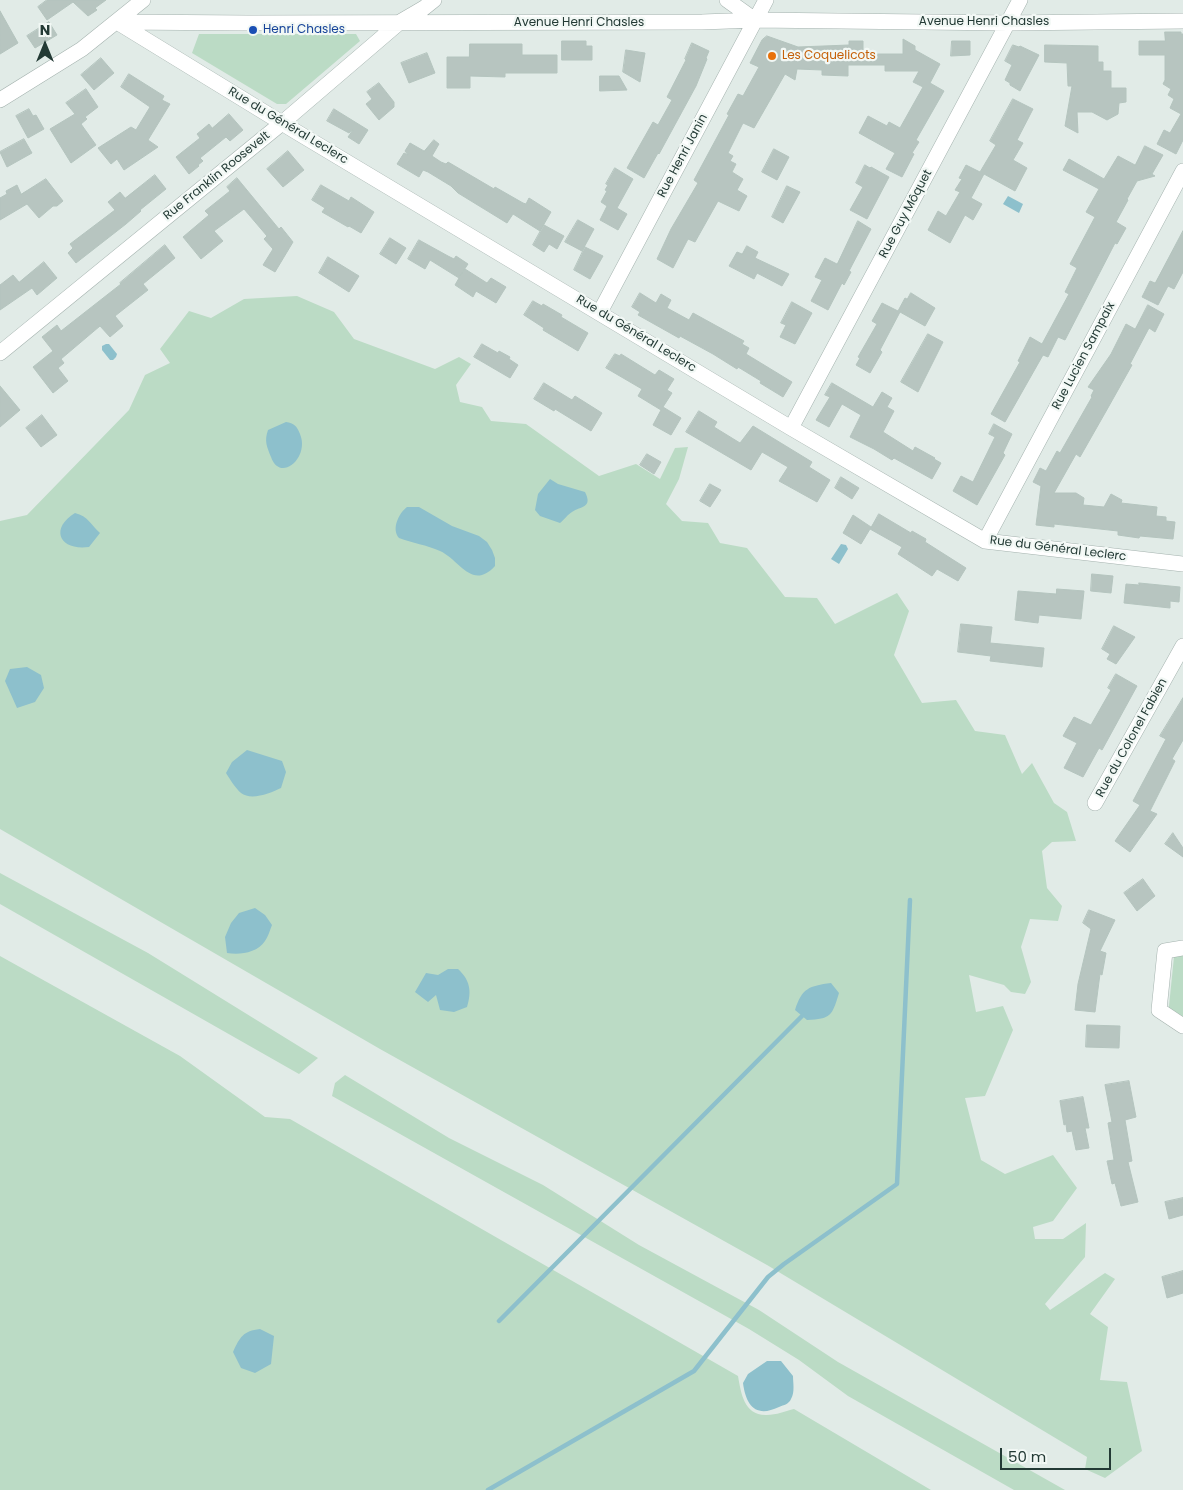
<!DOCTYPE html>
<meta charset="utf-8">
<style>
body{margin:0}
#map{position:relative;width:1183px;height:1490px;overflow:hidden;background:#e1ebe7;font-family:Poppins,sans-serif}
canvas{display:block}
.north{position:absolute;left:20px;top:20px;width:50px;height:50px;-webkit-text-stroke:4px #f2f8f5;paint-order:stroke;rotate:0deg;font-size:14px;font-weight:700;line-height:20px;text-align:center;color:#233a35}
.north::after{content:'';display:block;margin:auto;width:18px;height:22px;background:#233a35;clip-path:polygon(50% 0,100% 100%,50% 72%,0 100%)}
.scale{position:absolute;left:1000px;top:1448px;width:111px;height:22px;box-sizing:border-box;border:2px solid #233a35;border-top:0;padding-left:6px;font-size:15px;line-height:18px;white-space:nowrap;color:#233a35;-webkit-text-stroke:4px #f2f8f5;paint-order:stroke}
</style>
<div id="map">
<canvas width="1183" height="1490"></canvas>
<div class="north">N</div>
<div class="scale">50 m</div>
</div>
<script>
const c = document.querySelector('canvas').getContext('2d');
c.lineJoin = 'round';
function fill(path, color) { c.fillStyle = color; c.fill(path, 'evenodd'); }
function strokePath(path, color, width, dash) { c.strokeStyle = color; c.lineWidth = width; c.lineCap = dash ? 'butt' : 'round'; c.setLineDash(dash || []); c.stroke(path); }
function drawText(font, color, halo, rows, align = 'center') {
  c.font = font + ' Poppins,sans-serif'; c.lineWidth = 4.5; c.setLineDash([]); c.textBaseline = 'middle'; c.strokeStyle = halo; c.fillStyle = color; for (const [text, x, y, turn = 0] of rows) {
    c.save(); c.translate(x, y); c.rotate((+turn || 0) * Math.PI / 180); c.textAlign = isNaN(turn) ? turn : align; if (halo) c.strokeText(text, 0, 0); c.fillText(text, 0, 0); c.restore();
  }
}
fill(new Path2D(`
 M199,34H356L360,41L286,104H277L192,53Z
 M297,296L334,312L354,339L435,369L459,357L471,364L456,385L460,402L482,407L491,421L526,424L599,476L636,464L660,479L675,448L688,447L679,479L666,504L682,521L708,523L720,543L747,548L785,597L817,598L835,624L897,593L909,611L894,655L922,703L956,700L975,731L1005,735L1022,774L1032,763L1054,803L1067,812L1076,841L1052,842L1042,851L1047,888L1062,906L1058,921L1030,919L1021,947L1031,982L1025,994L1011,992L1004,985L969,975L976,1012L1003,1006L1013,1030L985,1096L965,1098L981,1160L1005,1174L1053,1155L1077,1188L1053,1221L1033,1227L1035,1239H1063L1086,1223L1085,1257L1045,1304L1050,1310L1105,1273L1115,1279L1090,1314L1108,1327L1100,1380L1127,1382L1142,1451L1105,1478L1085,1469L1087,1457L767,1265L380,1049L0,829V521L27,515L129,410L145,375L170,363L160,349L189,311L211,318L244,299Z
 M0,873L148,953L318,1058L299,1074L0,904Z
 M1183,954V1019L1169,1008V1006L1174,957Z
 M0,956L180,1056L265,1117L290,1119L738,1376C741,1393 744,1416 767,1415C776,1415 786,1411 794,1409L931,1490H0Z
 M345,1075L449,1138L543,1185L639,1245L759,1310L838,1362L1065,1490H1014L848,1396L799,1360L749,1329L332,1096L335,1083Z`), '#bbdbc5');
fill(new Path2D(`
 M1008,196L1023,204L1019,213L1003,204Z
 M106,344H109L117,354L116,357L113,360H110L102,350V346Z
 M286,422C294,423 297,426 300,434C310,458 280,483 271,457C267,447 264,441 268,430Z
 M550,479L558,484L585,492C593,508 581,506 572,512C568,514 564,520 560,523L540,516L535,510L538,494Z
 M407,507H419L452,526L479,536L487,542L492,550L495,558V566C472,591 460,560 440,551C427,545 412,543 399,538C391,529 399,513 407,507Z
 M75,513C88,516 91,525 100,533L89,547C60,551 49,529 75,513Z
 M841,544L846,545L848,549L839,564L831,559Z
 M27,667L41,675L44,688L35,702L17,708L5,681L10,669Z
 M247,750L282,761L286,772L281,788C271,793 251,801 241,793C235,788 230,779 226,773L232,762Z
 M255,908L265,915L272,925C270,930 268,937 265,941C257,953 240,955 227,953L225,937L231,923L239,913Z
 M448,969H458C470,980 472,991 467,1007L454,1012L440,1010L436,995L428,1002L415,992L426,973L438,975Z
 M831,983L839,993C832,1016 831,1019 807,1020L795,1010C802,988 809,986 831,983Z
 M260,1329L274,1336L271,1364L255,1373L241,1368L233,1352C240,1337 243,1331 260,1329Z
 M767,1361H781L793,1376C793,1383 795,1392 791,1399C789,1404 784,1405 779,1407C756,1418 746,1406 743,1383L748,1374Z`), '#8dc0cc');
strokePath(new Path2D(`
 M499,1321L802,1016
 M488,1490L694,1371L768,1277L784,1264L897,1184L910,900`), '#8dc0cc', 4.5);
const building = new Path2D(`
 M47,0H106L95,8L97,10L88,16L73,2L47,20L38,7Z
 M0,11L18,43L0,54Z
 M49,22L57,35L35,48L27,36Z
 M1165,32H1181V34H1183V140L1176,154L1157,144L1164,130L1170,133L1181,114L1170,108L1174,99L1168,95L1171,89L1163,84L1165,80V55H1139V41H1165Z
 M767,36L798,47L849,45V41H863V54H903V39L915,46V50L940,64L930,83L944,91L916,140L919,142L912,153L914,154L902,177L886,169L895,153L859,133L868,116L887,126L889,122L900,128L923,87L913,82L919,71H885V65H848V76L822,75V70L797,69L795,80L785,74L754,128L743,123L728,153L733,156L730,161L736,164L732,172L743,179L737,190L747,196L739,211L718,201L695,242L688,239L673,268L657,259L671,229L698,183L694,180L729,115L727,114L738,94L743,96L759,67L750,63L762,40Z
 M562,41H586V46H592V60H562Z
 M952,41H970V55L951,56Z
 M692,43L709,51L706,58L707,59L696,86L659,154L658,153L644,178L627,168L653,122L658,125L672,100L667,97L686,60L685,59Z
 M470,44H522V55H557V73H505V77L470,76V88H447V57H469Z
 M1013,45L1019,47L1020,46L1039,55L1020,91L1010,85V83L1005,80L1012,65L1005,61Z
 M1045,45L1098,46V62H1103V71H1111V88H1126V102L1119,103L1118,114L1107,120L1092,112H1077L1078,133L1065,126L1072,86H1068L1067,63L1045,62Z
 M626,50L645,53L640,82L623,72Z
 M427,53L435,73L409,83L401,63Z
 M101,58L114,73L94,90L81,75Z
 M129,74L164,96L162,100L170,104L148,140L158,147L124,170L117,159L111,164L98,148L131,127L136,130L150,107L121,87Z
 M600,76H619L627,90L600,91Z
 M379,83L394,102V107L379,120L366,104L372,99L367,92Z
 M86,89L98,107L85,117L87,119L81,124L96,145L71,163L50,129L75,114L66,103Z
 M1013,99L1033,109L1017,140L1023,143L1013,160L1027,168L1015,191L984,174L971,198L982,204L973,220L965,215L950,243L928,230L938,211L946,216L960,192L955,190L962,179L959,178L966,165L980,172L996,145L990,141Z
 M29,109L33,116L36,115L44,129L28,138L16,116Z
 M334,109L368,130L359,144L348,137L353,130L349,133L327,121Z
 M229,114L243,130L230,141L226,137L200,158L203,161L198,165L199,166L189,174L176,157L200,138L197,134L209,124L212,128Z
 M24,139L32,153L7,167L0,152Z
 M434,140L439,144L432,156L441,162L446,164L448,162L494,189L495,187L523,203L526,204L529,198L551,212L540,231L513,214L507,223L458,193L451,186L428,172L423,170L419,177L397,164L404,153L408,155L405,151L410,143L424,151Z
 M1145,146L1163,155L1152,174L1148,172L1155,176L1137,181L1127,199L1128,200L1116,222L1126,228L1117,244L1115,243L1065,340L1058,337L1048,357L1043,355L1005,422L991,414L1020,362L1018,361L1030,337L1042,344L1069,294L1065,292L1077,268L1070,264L1095,217L1086,212L1099,189L1063,170L1069,159L1104,179L1118,156L1135,165Z
 M774,149L789,157L777,180L762,172Z
 M288,151L304,170L283,187L267,169Z
 M865,165L870,168L871,167L889,177L867,219L850,210L863,187L856,183Z
 M615,168L633,179L617,208L627,214L618,230L600,220L607,206L601,202L607,191L605,190L608,185L606,184Z
 M155,175L166,189L140,210L141,211L126,224L76,263L68,253L73,248L70,244L115,210L108,202L120,192L125,198Z
 M237,178L279,229L281,227L293,242L275,272L263,265L273,249L264,239L267,236L244,209L214,231L223,241L201,259L183,237L209,215L205,211L230,191L227,187Z
 M46,179L63,201L57,206H53L39,218L27,204L0,220V198L7,194L6,191L17,185L21,194Z
 M321,185L349,201L351,197L374,212L361,233L349,226L348,227L322,212L325,208L312,200Z
 M787,186L800,192L783,223L772,217Z
 M578,220L594,229L582,251L565,242Z
 M858,221L871,229L849,271L851,272L844,285L842,283L828,310L811,301L822,280L815,277L825,258L837,264Z
 M544,225L564,236L557,249L549,244L544,252L533,245Z
 M1183,231V272L1174,289L1168,286L1158,305L1142,297L1150,281L1155,283Z
 M390,238L406,248L396,264L380,254Z
 M419,240L448,256L454,259L456,256L468,264L460,276L465,269L487,283L491,278L506,287L496,303L476,291L473,297L455,285L459,278L430,260L425,269L408,259Z
 M165,245L175,258L143,284L148,290L115,316L123,326L110,337L100,326L61,359L64,363L58,368L68,381L53,393L33,367L53,351L42,337L57,325L61,331L121,284L120,283Z
 M747,246L758,252L755,258L789,274L782,286L757,273L754,279L729,266L737,252L742,254Z
 M585,247L603,256L590,279L574,270Z
 M328,257L359,276L349,292L319,273Z
 M44,262L57,278L37,295L32,288L0,310V285L13,275L19,282Z
 M640,293L656,303L661,294L671,300L667,308L689,320L693,313L744,341L742,344L749,348L746,354L792,382L783,397L760,383L761,381L738,367L737,369L713,354L680,336L679,338L638,315L640,312L632,307Z
 M911,293L935,308L925,326L900,312L880,350L882,352L870,373L856,365L860,358L858,357L877,324L872,321L882,303L898,311L905,298L907,299Z
 M533,301L542,306L543,304L562,315L561,317L588,333L578,351L543,330L544,328L524,315Z
 M792,302L812,313L795,344L780,337L786,325L781,323Z
 M1148,305L1164,314L1155,332L1149,328L1130,364L1132,365L1109,406L1080,457L1076,454L1054,493H1076L1084,498L1083,505L1104,507L1111,494L1122,500L1121,503L1157,507L1156,516L1166,517V521L1175,522L1173,539L1140,536L1139,538L1118,535V531L1054,524V527L1036,525L1041,486L1033,482L1040,468L1046,471L1057,451L1060,453L1092,397L1091,396L1094,390L1088,387L1111,354L1126,324L1135,329Z
 M928,334L943,342L918,392L901,382Z
 M482,344L498,353L499,351L510,357L509,359L518,365L510,378L474,357Z
 M615,354L620,356L621,354L655,375L659,370L674,379L667,390L672,393L663,407L681,418L671,435L653,425L661,410L638,396L642,389L606,368Z
 M544,383L572,400L575,396L602,413L591,431L555,409L554,411L534,399Z
 M832,383L873,407L882,392L892,398L887,407L894,411L883,432L913,451L915,447L935,458L934,459L941,463L932,479L894,458L892,460L874,449L850,437L861,415L842,404L829,427L816,420L830,397L825,395Z
 M0,386L20,410L0,427Z
 M699,411L717,422L714,427L740,443L753,426L812,462L809,467L830,480L817,502L779,481L788,467L762,452L751,470L686,432Z
 M42,415L57,435L41,447L26,428Z
 M994,424L1012,434L1003,453L1005,455L977,505L953,491L961,476L973,482L995,437L989,434Z
 M647,454L661,462L654,474L640,465Z
 M841,477L859,488L852,499L835,488Z
 M710,484L721,490L710,507L700,501Z
 M879,514L911,533L912,531L926,539L925,542L966,568L958,581L937,569L932,576L898,554L902,547L870,529L861,544L843,533L853,515L871,527Z
 M1092,574L1113,576L1111,593L1091,591Z
 M1139,583L1180,587L1179,602L1170,601V608L1124,603L1126,584L1139,585Z
 M1057,589L1084,591L1081,619L1039,615L1038,623L1015,620L1018,591L1056,594Z
 M961,624L992,627L990,643L1044,648L1042,667L990,661L991,656L958,652Z
 M1114,626L1135,637L1116,664L1107,659L1110,654L1102,649Z
 M1116,674L1137,686L1102,750L1099,748L1083,777L1064,768L1077,743L1063,736L1074,717L1091,725L1111,690L1108,688Z
 M1183,698V740L1172,759L1175,761L1150,811L1157,814L1130,852L1115,841L1140,805L1133,801L1166,739L1160,736Z
 M1173,833L1183,848V857L1165,844Z
 M1143,879L1155,896L1137,911L1124,893Z
 M1089,910L1115,920L1100,951L1106,953L1102,975L1100,974L1095,1012L1075,1010L1078,984L1091,929L1083,923Z
 M1087,1025L1120,1026L1119,1048L1086,1047Z
 M1129,1081L1136,1117L1125,1120L1132,1161L1128,1162L1138,1202L1121,1206L1115,1183L1112,1184L1107,1161L1114,1160L1108,1123L1112,1122L1105,1085Z
 M1083,1097L1089,1128H1085L1089,1148L1076,1150L1072,1131L1067,1132L1066,1124L1064,1125L1060,1101Z
 M1183,1198V1215L1169,1219L1165,1202Z
 M1183,1271V1293L1167,1298L1162,1277Z`);
fill(building, '#b7c5c0');
strokePath(building, '#b4c4be', 1);
const minor = new Path2D(`
 M727,0L755,20
 M117,22L295,131L791,428L985,541L1183,564
 M119,22L248,23L702,22L755,20L1008,23L1183,21
 M0,100L82,49L143,0
 M600,312L766,0
 M0,353L282,123L400,22L424,8L434,0
 M791,428L1020,0
 M985,541L1183,171
 M1095,803L1183,646
 M1183,948L1165,951L1159,1010L1183,1026`);
strokePath(minor, '#a4b2ae', 16);
strokePath(minor, '#fff', 15);
for (const [x, y, r, color] of [
 [253,30,5,"#1a4fb4"],
 [772,56,5,"#e8710a"]
]) { const dot = new Path2D(); dot.arc(x, y, r, 0, 2 * Math.PI); c.fillStyle = color; c.fill(dot); strokePath(dot, '#f2f8f5', 2); }
drawText('12px', '#233a35', '#f2f8f5', [
 ["Avenue Henri Chasles",984,22],
 ["Avenue Henri Chasles",579,23],
 ["Rue du Général Leclerc",288,126,31],
 ["Rue Henri Janin",683,156,-62],
 ["Rue Franklin Roosevelt",217,176,-39],
 ["Rue Guy Môquet",906,214,-62],
 ["Rue du Général Leclerc",636,334,31],
 ["Rue Lucien Sampaix",1084,356,-62],
 ["Rue du Général Leclerc",1058,549,7],
 ["Rue du Colonel Fabien",1132,738,-61]
]);
drawText('12px', '#164399', '#f2f8f5', [
 ["Henri Chasles",263,30]
], 'left');
drawText('12px', '#c56008', '#f2f8f5', [
 ["Les Coquelicots",782,56]
], 'left');
</script>
